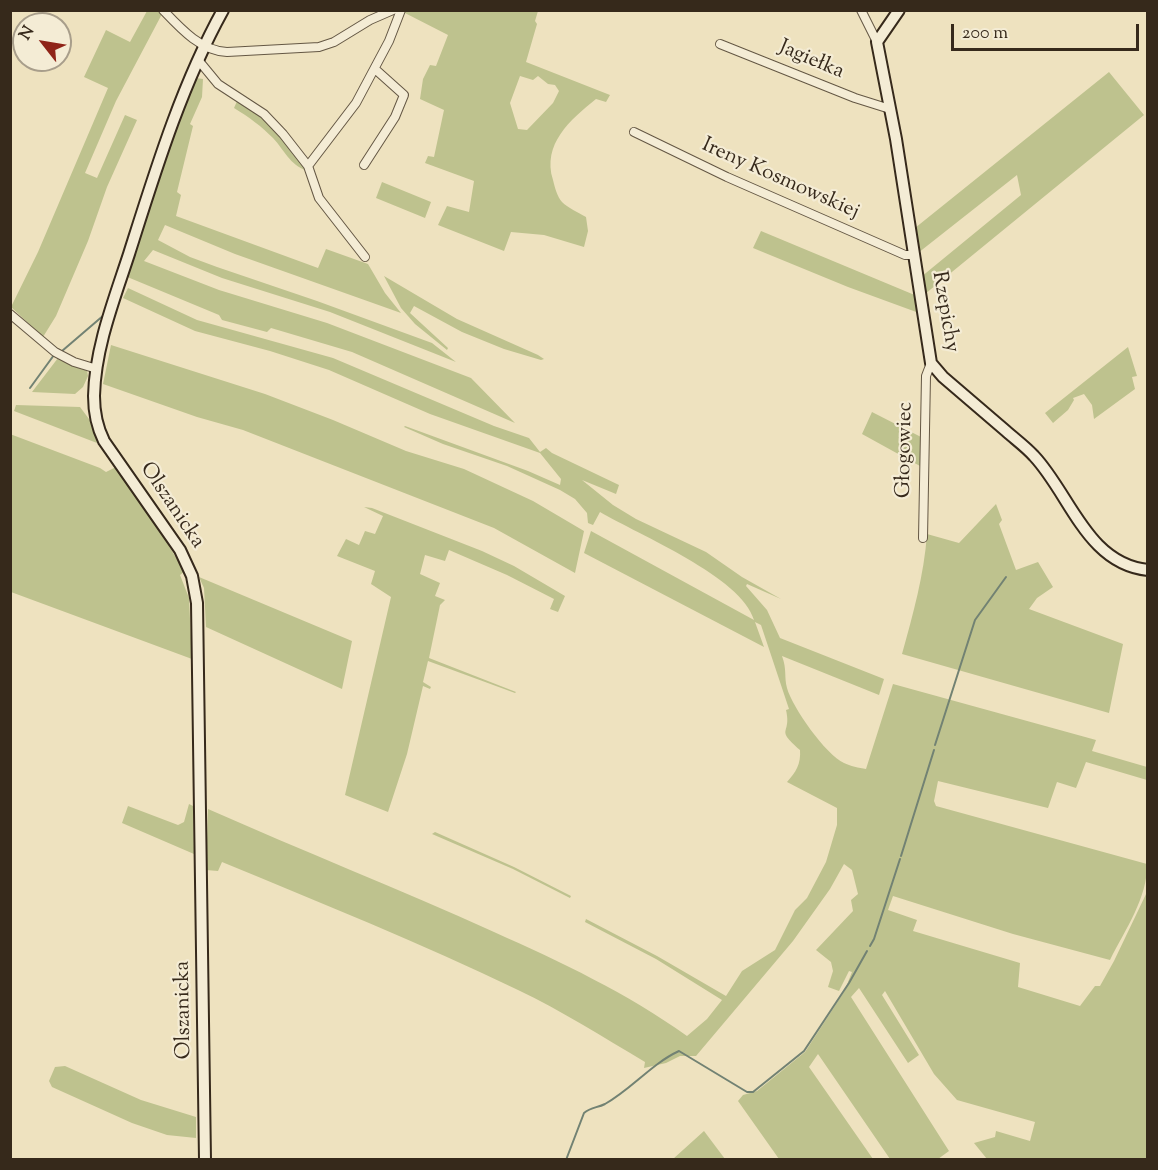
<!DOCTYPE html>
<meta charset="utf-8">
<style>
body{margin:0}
#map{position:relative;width:1158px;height:1170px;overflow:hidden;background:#eee2bf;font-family:"Sorts Mill Goudy",serif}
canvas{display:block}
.frame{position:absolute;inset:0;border:12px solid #36291b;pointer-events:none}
.north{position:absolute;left:12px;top:12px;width:60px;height:60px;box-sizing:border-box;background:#f4ecd5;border:2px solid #a89e8b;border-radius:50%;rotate:301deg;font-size:16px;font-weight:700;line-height:24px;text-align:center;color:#36291b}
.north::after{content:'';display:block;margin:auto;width:21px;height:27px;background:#8f2418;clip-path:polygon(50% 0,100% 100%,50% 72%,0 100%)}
.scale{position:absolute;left:951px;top:24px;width:188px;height:27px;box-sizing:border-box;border:3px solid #36291b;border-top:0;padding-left:8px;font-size:18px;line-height:21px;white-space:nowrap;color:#36291b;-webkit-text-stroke:4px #f4ecd5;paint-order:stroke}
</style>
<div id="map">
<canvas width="1158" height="1170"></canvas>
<div class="frame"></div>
<div class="north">N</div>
<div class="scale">200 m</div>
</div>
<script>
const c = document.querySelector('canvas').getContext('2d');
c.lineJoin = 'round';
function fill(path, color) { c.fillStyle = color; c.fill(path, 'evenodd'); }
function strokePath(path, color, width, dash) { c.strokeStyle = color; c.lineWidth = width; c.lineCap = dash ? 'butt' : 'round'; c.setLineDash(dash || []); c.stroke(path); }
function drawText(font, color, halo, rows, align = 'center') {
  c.font = font + ' "Sorts Mill Goudy",serif'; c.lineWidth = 4.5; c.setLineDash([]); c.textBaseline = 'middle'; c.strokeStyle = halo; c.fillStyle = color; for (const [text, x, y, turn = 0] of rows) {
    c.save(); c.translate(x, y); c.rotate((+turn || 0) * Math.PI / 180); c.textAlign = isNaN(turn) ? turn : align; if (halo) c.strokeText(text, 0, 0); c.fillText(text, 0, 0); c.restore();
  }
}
fill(new Path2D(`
 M405,10L538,11L535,21L537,24L526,62L610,95L606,102L596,99C570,120 542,144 553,180C555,188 557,196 562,202C568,208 579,213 586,217L588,231L584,247L544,235L511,232L504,251L438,225L447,206L469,212L474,181L425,163L428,156L434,157L444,110L420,99L423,79L430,65L436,66L448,35L403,12ZM520,76L533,80L538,76L548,84L555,85L559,91L553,103L527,130L518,129L510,103Z
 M147,11H159L162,14L116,101L85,173L97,178L125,115L137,120L107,187L88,241L56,316L43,337L11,307L38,252L108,88L84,77L106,30L130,42Z
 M1109,72L1144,115L925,294L921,277L1021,195L1017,175L918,253L915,228Z
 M196,78L203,79L202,97L190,124L193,126L177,192L181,195L176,216L318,268L326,249L368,264L385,293L401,313L235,254L165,225L158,240L190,257L217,267L317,301L432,343L456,362L330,312L222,278L153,250L144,261L219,290L327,323L471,378L515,423L352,352L271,328L267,332L222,320L219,315L125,276L177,119Z
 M238,99L283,130L307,171C289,164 285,151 273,138C261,126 249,117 234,108Z
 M382,182L431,202L425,218L376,198Z
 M761,231L917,296L919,313L848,287L753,248Z
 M384,276L457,319L538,355L544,359L541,360L504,349L462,332L414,306L410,313L448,348L447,350L415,324L401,308Z
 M128,288L197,320L333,358L494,426L529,438L540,452L546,448L552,453L619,485L616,494L582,480L613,505L636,519L706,552L742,577L781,599L747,584L746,586L767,610L780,638L884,679L879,695L782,656C787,669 784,677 787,688C792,707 826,755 844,763C850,766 859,768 866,769L893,684L1096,740L1092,751L1147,767V780L1086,762L1076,788L1057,782L1048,808L938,781L934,801L936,806L1147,864C1148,897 1125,930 1110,960L1013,934L893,896L888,910L917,920L913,931L1020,963L1018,987L1080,1006L1095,986H1100L1114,961L1147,892V1159H987L974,1143L995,1137L996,1131L1030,1141L1035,1122L957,1100L934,1074L885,991L882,995L919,1055L908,1063L859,988L851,997L949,1151L938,1159H890L818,1054L809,1067L873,1159H779L738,1101L743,1095L757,1091L805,1052L844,992L852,972L849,971L839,991L828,987L833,971L831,962L816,950L853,911L851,900L858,894L852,870L844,864L830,889L793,941L696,1056H680L666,1063L644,1068L645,1062C603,1037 562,1011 518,990C421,943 321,903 222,862L218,871L206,870L208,809C303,851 399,889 494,932C561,962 627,993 687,1036L707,1019L722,1000L656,959L585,922L586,919L657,956L726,996L742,971L775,950L795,910L807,898L826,862L837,825V808L787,782C796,772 801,764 800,750C774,727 792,736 786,710L789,709L761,625L755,622L764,647L584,553L591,531L754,620C742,577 639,535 600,512L593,525L588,523L587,513L575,499L560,490L507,466L443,444L404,427L405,426L528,471L560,485L561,479L540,453L430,414L329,370L270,351L195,331L123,298Z
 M111,345L265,394L333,420L406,451L464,469L533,501L584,531L575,573L494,528L243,430L197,417L103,384Z
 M1128,347L1137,376L1132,377L1135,389L1094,419L1092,405L1084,394L1073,398L1074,400L1068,410L1053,423L1045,413Z
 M58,358L87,371L88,376L83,387L75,394L32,392Z
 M16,405L80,407L92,423L97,443L14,411Z
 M872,412L921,437L920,466L862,434Z
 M10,434L100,468L106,472L116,467L152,516L184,572L180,575L189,598L192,659L11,592Z
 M996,504L1002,520L999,524L1016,570L1038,562L1053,587L1037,598L1029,609L1123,644L1109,713L902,654C913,614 924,575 927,534L959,543Z
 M364,507L372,508L482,551L514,566L565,596L558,612L550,609L554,599L507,575L449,550L445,561L425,555L420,574L440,583L435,596L445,600L440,605L429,658L516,692L515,693L428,661L423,682L431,687L430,689L423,686L407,754L388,812L345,795L391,597L371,584L375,571L337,556L346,539L359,545L365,531L375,534L383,516Z
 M199,577L352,641L342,689L206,627L204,588Z
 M189,804L193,806L194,854L122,823L128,806L178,825L184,822Z
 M435,832L514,867L571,896L570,898L513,869L432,834Z
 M65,1066L141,1100L196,1117V1138L167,1135L132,1123L52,1087L49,1081L55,1067Z
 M704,1131L725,1159H673Z`), '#bec28e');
strokePath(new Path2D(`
 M62,351L104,315
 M30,388L54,355
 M935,745L975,620L1006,577
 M901,856L934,750
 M870,946L874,939L900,859
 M566,1160L584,1113C591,1107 597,1108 605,1104C632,1089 651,1064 679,1051L747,1092H753L804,1051L849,983L867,951`), '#728273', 2);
const street = new Path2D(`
 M163,10C181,29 201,51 227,52L319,47L334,42L370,20L393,10
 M861,10L877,42
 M720,44L855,98L890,109
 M199,61L218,84L264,114L283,134L308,166L319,198L365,257
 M634,132L727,177L905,255H914
 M364,165L395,117L404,95L375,69
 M308,166L356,103L389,41L401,10
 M10,314L55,352L74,362L97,369
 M923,538L926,376L931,363`);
const secondary = new Path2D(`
 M899,10L877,42L896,139L931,363L943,377C964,395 985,413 1006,431C1015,439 1026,447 1034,456C1070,494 1087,564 1148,570
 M205,1160L197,603L192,576L180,550L104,441C97,427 94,412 94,396C95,348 114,300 129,254C155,172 181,86 223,10`);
strokePath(street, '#645744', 10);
strokePath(secondary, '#36291b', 14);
strokePath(street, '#f4ecd5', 8);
strokePath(secondary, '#f4ecd5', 10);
drawText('21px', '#36291b', '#f4ecd5', [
 ["Jagiełka",811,61,23],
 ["Ireny Kosmowskiej",780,180,24],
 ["Rzepichy",944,312,80],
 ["Głogowiec",906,450,-89],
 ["Olszanicka",171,506,56],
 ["Olszanicka",185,1010,-91]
]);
</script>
